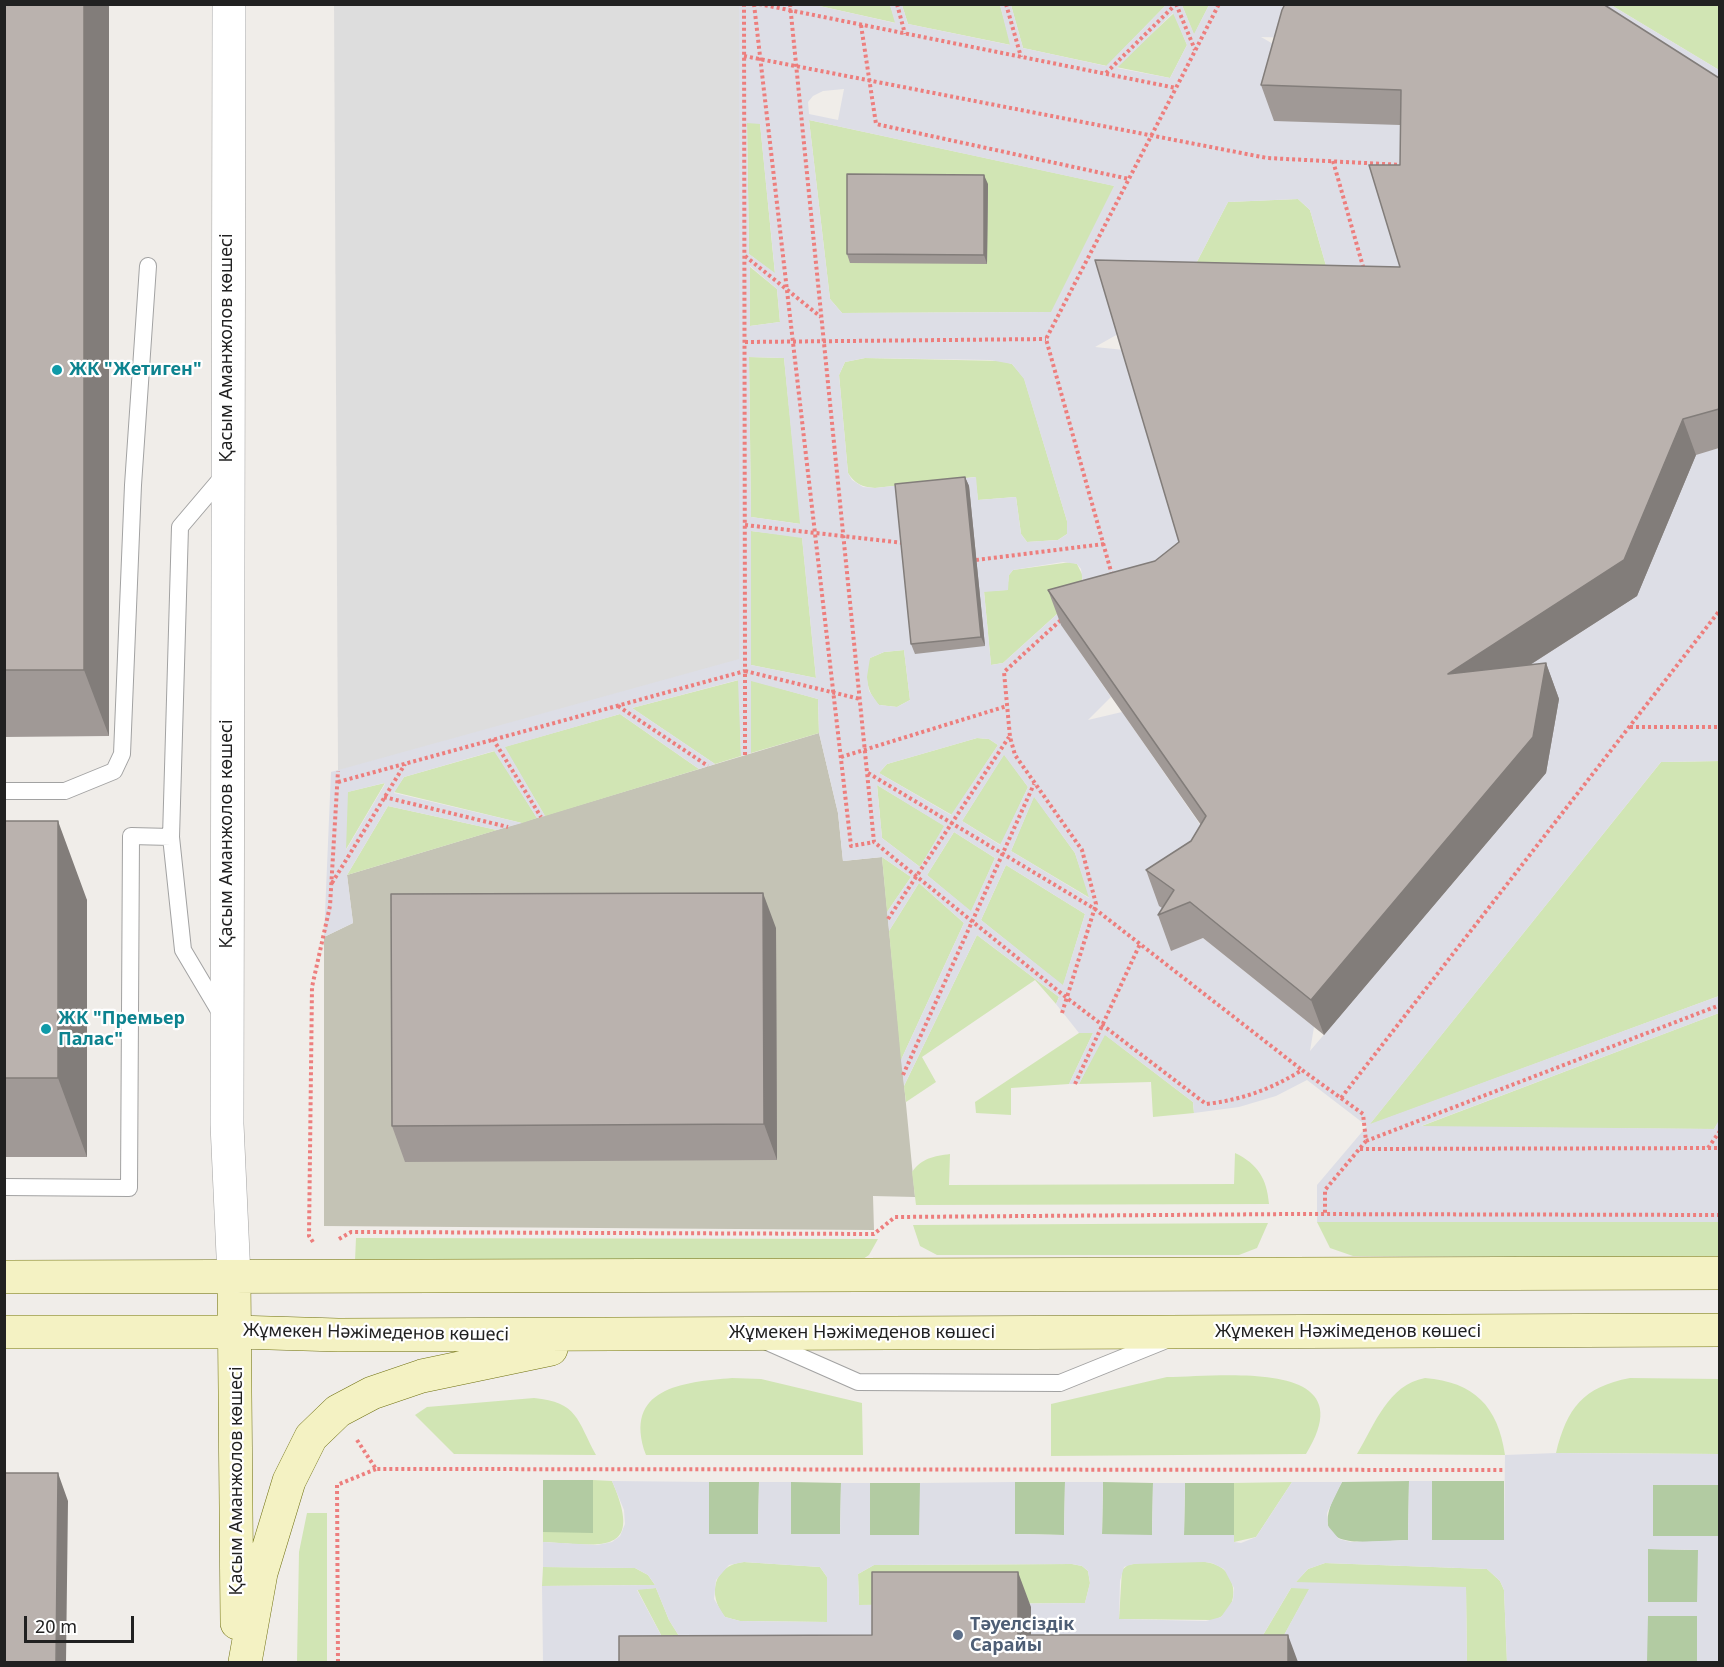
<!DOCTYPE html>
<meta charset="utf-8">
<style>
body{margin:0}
#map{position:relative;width:1724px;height:1667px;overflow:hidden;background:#f0ede9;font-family:"Noto Sans",sans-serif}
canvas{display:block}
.frame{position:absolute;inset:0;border:6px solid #212121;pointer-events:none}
.scale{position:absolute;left:24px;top:1616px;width:110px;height:27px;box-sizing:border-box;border:3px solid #212121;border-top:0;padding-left:8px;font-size:18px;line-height:21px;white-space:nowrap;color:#212121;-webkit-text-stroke:4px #fff;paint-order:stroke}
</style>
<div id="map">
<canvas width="1724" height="1667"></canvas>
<div class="frame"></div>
<div class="scale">20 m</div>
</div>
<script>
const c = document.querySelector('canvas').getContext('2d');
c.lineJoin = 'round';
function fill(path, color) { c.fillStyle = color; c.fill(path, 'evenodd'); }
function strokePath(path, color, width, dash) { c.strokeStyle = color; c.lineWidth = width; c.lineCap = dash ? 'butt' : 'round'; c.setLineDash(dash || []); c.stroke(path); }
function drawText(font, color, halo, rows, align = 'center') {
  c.font = font + ' "Noto Sans",sans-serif'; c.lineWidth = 4.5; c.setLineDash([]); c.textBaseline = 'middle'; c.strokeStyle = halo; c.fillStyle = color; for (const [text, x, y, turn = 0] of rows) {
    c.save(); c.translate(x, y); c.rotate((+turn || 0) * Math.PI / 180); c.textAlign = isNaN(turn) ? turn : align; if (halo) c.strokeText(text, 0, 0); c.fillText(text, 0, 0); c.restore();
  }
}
fill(new Path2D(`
 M819,733L838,813L843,861L882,857L915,1197L873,1196L874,1230L324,1226V937L353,923L347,875Z`), '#c4c3b5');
fill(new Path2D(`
 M815,5H890L896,23Z
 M902,5H1000L1011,45L908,24Z
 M1011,5H1166L1107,66L1023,48Z
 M1182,5H1209L1194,35Z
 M1611,5H1719V70Z
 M1174,13L1187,45L1170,78L1116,67Z
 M809,120L1115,186L1052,312L842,313L830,299Z
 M747,123H760L775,274L749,254Z
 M1298,199L1310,210L1331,283L1188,279L1228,202Z
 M749,266L777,289L780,322L750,326Z
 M749,357L784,358L801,524L751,517Z
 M865,358L1002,361L1012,364L1024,378L1067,521V534L1058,540L1027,542L1021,534L1016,497L978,500L975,477L875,488C862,487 855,484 848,473L839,375L845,362Z
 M751,531L802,537L816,678L751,665Z
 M1071,562L1077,564L1083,576L1077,596L1003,663L991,665L984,591L1007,590L1009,575L1013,570Z
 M904,650L910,700L897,707L879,705C867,693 863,673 870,658L884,652Z
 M739,680L741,756L715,764L632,708Z
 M750,680L818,699L819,733L751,753Z
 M620,714L699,769L545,816L504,747Z
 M977,738L989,739L998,745L952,815L879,773L887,764Z
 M495,751L537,818L522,823L394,792L404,777Z
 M1004,754L1028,787L1001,845L962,821Z
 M1719,761V996L1369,1125L1661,762Z
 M385,783L345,851L347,792Z
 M877,785L945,826L920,867L882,838Z
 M1034,796L1075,853L1090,898L1011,851Z
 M388,806L497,830L347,875Z
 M954,832L995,858L971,912L927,875Z
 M882,857L911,877L887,912Z
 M1006,865L1085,914L1063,986L981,920Z
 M919,883L964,923L901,1060L889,931Z
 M977,935L1059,997L1056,1004L1035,980L922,1057L936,1082L906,1102L904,1086Z
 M1719,1013L1720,1120L1714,1129L1419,1127Z
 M1079,1033H1093L1069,1084L1011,1088V1115L976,1113L975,1102Z
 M1104,1034L1193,1102L1194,1113L1153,1117L1151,1082L1079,1084Z
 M1235,1153C1258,1164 1267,1179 1269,1204L916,1205L912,1172C922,1158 934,1156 950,1154L949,1185L1234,1184Z
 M1317,1222H1719V1257L1353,1256L1330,1248Z
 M1268,1223L1257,1248L1239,1255H937L920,1246L913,1225Z
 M356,1238L878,1239L869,1255L860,1261H355Z
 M1167,1377C1220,1377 1367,1357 1306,1454L1051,1456V1404Z
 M732,1378L761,1379L862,1403L863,1455H646C622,1388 683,1382 732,1378Z
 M1425,1378C1474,1382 1498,1406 1505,1455L1357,1454C1375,1424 1388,1385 1425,1378Z
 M1630,1378L1719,1379V1454L1556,1453C1567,1408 1583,1387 1630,1378Z
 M534,1398C578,1402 577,1420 596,1455L454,1454L415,1415L427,1407Z
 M593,1480L612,1481C645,1557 601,1545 543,1542V1532H593Z
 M1292,1482L1256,1537L1234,1542V1483Z
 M307,1513H327V1662H297L299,1552Z
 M744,1562L820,1567L827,1577L828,1622L740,1621L725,1617C707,1595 713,1565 744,1562Z
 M1140,1563C1160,1563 1196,1558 1214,1564C1240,1572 1240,1614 1213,1620L1119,1619L1122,1570L1128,1565Z
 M1325,1563L1487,1569L1500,1581L1504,1590L1507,1662H1467L1466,1588L1295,1583L1308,1569Z
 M1072,1564L1082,1566L1088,1571L1090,1583L1085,1603L859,1605L858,1574L874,1565Z
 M543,1567L635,1568L648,1575L655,1585L542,1586Z
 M656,1588L669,1620L684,1644L670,1652L637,1589Z
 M1291,1588H1310L1277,1648L1253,1652Z`), '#d1e5b4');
fill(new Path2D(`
 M543,1480H593V1533L543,1532Z
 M1409,1481L1408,1540C1359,1542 1300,1554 1342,1482Z
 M1432,1481H1504V1540H1432Z
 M709,1482H759L758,1534H709Z
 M791,1482L841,1483L840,1534H790Z
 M1015,1482H1065L1064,1535L1014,1534Z
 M1103,1482L1153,1483L1152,1535H1102Z
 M870,1483H920V1535H870Z
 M1185,1483H1234V1535H1184Z
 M1653,1485H1719V1536H1653Z
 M1648,1549L1698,1550V1602H1648Z
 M1647,1616H1697V1662H1647Z`), '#b2cba2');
fill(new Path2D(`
 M334,5H739V660L338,771Z`), '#ddd');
fill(new Path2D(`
 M739,5H815L895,23L890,5H902L908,24L1010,45L1000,5H1011L1023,48L1106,66L1166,5H1182L1194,34L1209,5H1313L1299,38L1261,37L1414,125L1413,303L1118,334L1095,347L1124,350L1192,578L1062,626L1111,697L1088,720L1122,712L1219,852L1187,925L1172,950L1203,938L1314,1027L1310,1051L1546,773L1495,730L1597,481L1719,448V761L1661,762L1370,1124L1719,996V1013L1421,1126L1714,1129L1719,1120V1222H1317V1185L1367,1126L1307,1080L1276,1096L1239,1107L1194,1113L1193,1102L1105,1035L1079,1084H1069L1093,1033H1079L1056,1004L1059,997L977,935L904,1086L901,1060L964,923L919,883L889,931L887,912L911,877L882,857L843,861L838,813L819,733L818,699L751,681V753L741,756L738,680L632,708L715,764L699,769L620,714L505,747L545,816L537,818L494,751L404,777L394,793L522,823L497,830L388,806L347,875L353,923L324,937L331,772L739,659ZM1173,13L1187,45L1170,78L1117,68ZM844,89L838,120L809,114L808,102L813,96L823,91ZM809,120L1114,186L1051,312L842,313L830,299ZM747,123L760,124L775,273L749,254ZM1298,199L1310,210L1331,283L1188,279L1228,202ZM750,266L777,289L780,322L750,326ZM749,357L784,358L800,524L751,517ZM865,358L990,360L1012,364L1024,379L1067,521V534L1058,540L1027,542L1021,534L1016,497L978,500L976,477L875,488L863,487L852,480L848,473L839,375L845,362ZM751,531L802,538L816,678L751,665ZM1063,562L1077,564L1081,569L1083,583L1077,596L1003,663L991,665L984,592L1008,590L1009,575L1013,570ZM904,650L910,700L897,707L879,705L869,691L867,677L870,658L884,652ZM977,738L989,739L998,745L951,815L879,773L887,764ZM1004,755L1028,787L1000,845L962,821ZM384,783L385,784L346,850L348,792ZM877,785L944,826L920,867L882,838ZM1034,797L1075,853L1089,898L1011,851ZM954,832L995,858L971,911L927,875ZM1006,865L1085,914L1063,985L981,920Z
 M1560,5H1611L1719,70V105Z
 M1556,1453L1719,1454V1485H1653V1536H1719V1662H1697V1616H1648L1647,1662H1507L1504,1590L1500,1581L1487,1569L1325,1563L1308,1569L1296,1582L1466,1587L1467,1662H543L542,1586L655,1585L648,1575L635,1568L543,1567V1542L597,1545L612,1542L620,1536L625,1524L624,1510L612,1481L709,1482V1534H758L759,1482H791V1534H840L841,1483H870V1535H919L920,1483L1015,1482V1534L1064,1535L1065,1482H1103L1102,1534L1152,1535L1153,1483H1185L1184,1535H1234V1542L1241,1543L1256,1537L1292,1482H1342L1327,1513L1328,1526L1339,1539L1351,1542L1408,1540L1409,1481H1432V1540H1504L1505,1455ZM1648,1549L1698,1550L1697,1602H1648ZM744,1562L820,1567L827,1577V1622L740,1621L725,1617L714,1599L716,1580L729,1565ZM1204,1562L1212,1563L1224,1569L1234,1588L1233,1600L1221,1617L1206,1621L1119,1619L1120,1581L1124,1567L1133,1564ZM1072,1564L1082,1566L1088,1571L1090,1583L1085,1603L859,1605L858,1574L874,1565ZM656,1588L669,1620L684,1644L670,1652L637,1590ZM1291,1588L1309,1589L1277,1648L1253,1652Z`), '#dddee6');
const lane = new Path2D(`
 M4,791H65L114,771L122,754L133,485L148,266
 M221,1014L183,950L171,837L180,527L225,474
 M4,1187L129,1188L131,836L171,837
 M765,1341L858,1382L1060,1383L1164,1341`);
const street = new Path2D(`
 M229,4L227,1124L234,1277`);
const secondary = new Path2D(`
 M4,1277L1720,1273
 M234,1277L237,1623
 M4,1332H236L338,1335L1720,1330
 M245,1662L261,1573L289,1481L311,1437L338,1411L372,1393L422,1376L551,1349`);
strokePath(lane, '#a2a2a2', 18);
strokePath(street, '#a2a2a2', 34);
strokePath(secondary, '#6f7010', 34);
strokePath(new Path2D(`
 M754,4L851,846L874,842
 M759,4L1176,88L1219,4
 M790,4L874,842L1067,998L1206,1104C1241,1100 1272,1089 1302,1070L1363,1114L1366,1141L1325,1190V1214
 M897,4L905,34
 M1006,4L1021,57
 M1176,4L1195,50
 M861,25L876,124L1129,179
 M744,56L1267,158L1404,165
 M1106,73L1176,4
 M1333,161L1364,270
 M745,256L821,317
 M745,342L1046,339
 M745,525L904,543
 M976,560L1104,544
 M1112,575L1046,339L1176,88
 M618,706L708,766
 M1630,727H1720
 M493,739L541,817
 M745,755V671L860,699
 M841,757L1007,706
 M868,773L1095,909L1302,1070
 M338,782L745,671L744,4
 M384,797L508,827
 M332,883L405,764
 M888,919L1009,737
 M1062,1013L1096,904L1082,850L1015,755L1010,737L1004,672L1063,618
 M903,1075L1034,784
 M1075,1084L1140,944
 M1341,1098L1720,610
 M1366,1141L1720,1005
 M1708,1148L1720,1131
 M1360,1149L1720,1148
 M339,1239L351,1232L874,1234L895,1217L1295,1214L1720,1215
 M313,1242L309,1236L312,987L330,906L338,771
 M357,1440L376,1469L1505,1470
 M338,1662L337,1485L376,1469`), '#ed7e7d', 4, [3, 3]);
strokePath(lane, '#fff', 16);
strokePath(street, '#fff', 33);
strokePath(secondary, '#f4f2c3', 33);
fill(new Path2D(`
 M4,4H109V736L4,737Z
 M1719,78V448L1696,455L1637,596L1530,665L1546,663L1559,699L1546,773L1324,1035L1203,938L1171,951L1158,915L1162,908L1159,906L1146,870L1191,841L1201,825L1061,625L1048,590L1155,561L1179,542L1400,267V125L1274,121L1261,85Z
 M988,184L987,264L850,263L847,254Z
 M965,477L969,486L985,646L915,654L911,644Z
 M4,821L87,900V1157H4Z
 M776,928L777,1160L405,1162L392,1126Z`), '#a09996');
fill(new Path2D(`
 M84,4H109V736L84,670Z
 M984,175L988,184L987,264L984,255Z
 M1683,419L1696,455L1637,596L1461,709L1448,674Z
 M965,477L969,486L985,646L981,637Z
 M1546,663L1559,699L1546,773L1324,1035L1311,1000Z
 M58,821L87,900V1157L58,1078Z
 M763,893L776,928L777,1160L764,1124Z
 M58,1473L68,1501L66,1662H56Z
 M1018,1572L1031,1607V1662L1018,1635Z
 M1288,1635L1298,1662H1288Z`), '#827d7a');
const building = new Path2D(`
 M4,4H84V670H4Z
 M1285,4H1603L1719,78V409L1683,419L1624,560L1448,674L1546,663L1533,737L1311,1000L1190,902L1158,915L1174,890L1146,870L1191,841L1206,816L1048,590L1155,561L1179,542L1095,260L1400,267L1369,165H1400L1401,90L1261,85L1282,10Z
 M847,174L984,175V255L847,254Z
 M965,477L981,637L911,644L895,484Z
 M4,821H58V1078H4Z
 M763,893L764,1124L392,1126L391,894Z
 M4,1473H58L56,1662H4Z
 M872,1572H1018V1635H1288V1662H619V1636L872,1635Z`);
fill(building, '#bab2ae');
strokePath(building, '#827d7a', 1.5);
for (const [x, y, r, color] of [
 [57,370,6,"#0f9aa8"],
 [46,1029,6,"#0f9aa8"],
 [958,1635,6,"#5c6f8a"]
]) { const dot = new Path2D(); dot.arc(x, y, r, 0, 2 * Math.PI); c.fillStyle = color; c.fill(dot); strokePath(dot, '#fff', 2); }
drawText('18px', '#212121', '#fff', [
 ["Қасым Аманжолов көшесі",227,348,-90],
 ["Қасым Аманжолов көшесі",227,834,-90],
 ["Жұмекен Нәжімеденов көшесі",1348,1332],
 ["Жұмекен Нәжімеденов көшесі",376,1333,1],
 ["Жұмекен Нәжімеденов көшесі",862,1333],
 ["Қасым Аманжолов көшесі",237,1481,-90]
]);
drawText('bold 18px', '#0d838f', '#fff', [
 ["ЖК \"Жетиген\"",69,370],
 ["ЖК \"Премьер",58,1019],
 ["Палас\"",58,1040]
], 'left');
drawText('bold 18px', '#4e5e75', '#fff', [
 ["Тәуелсіздік",970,1625],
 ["Сарайы",970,1646]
], 'left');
</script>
